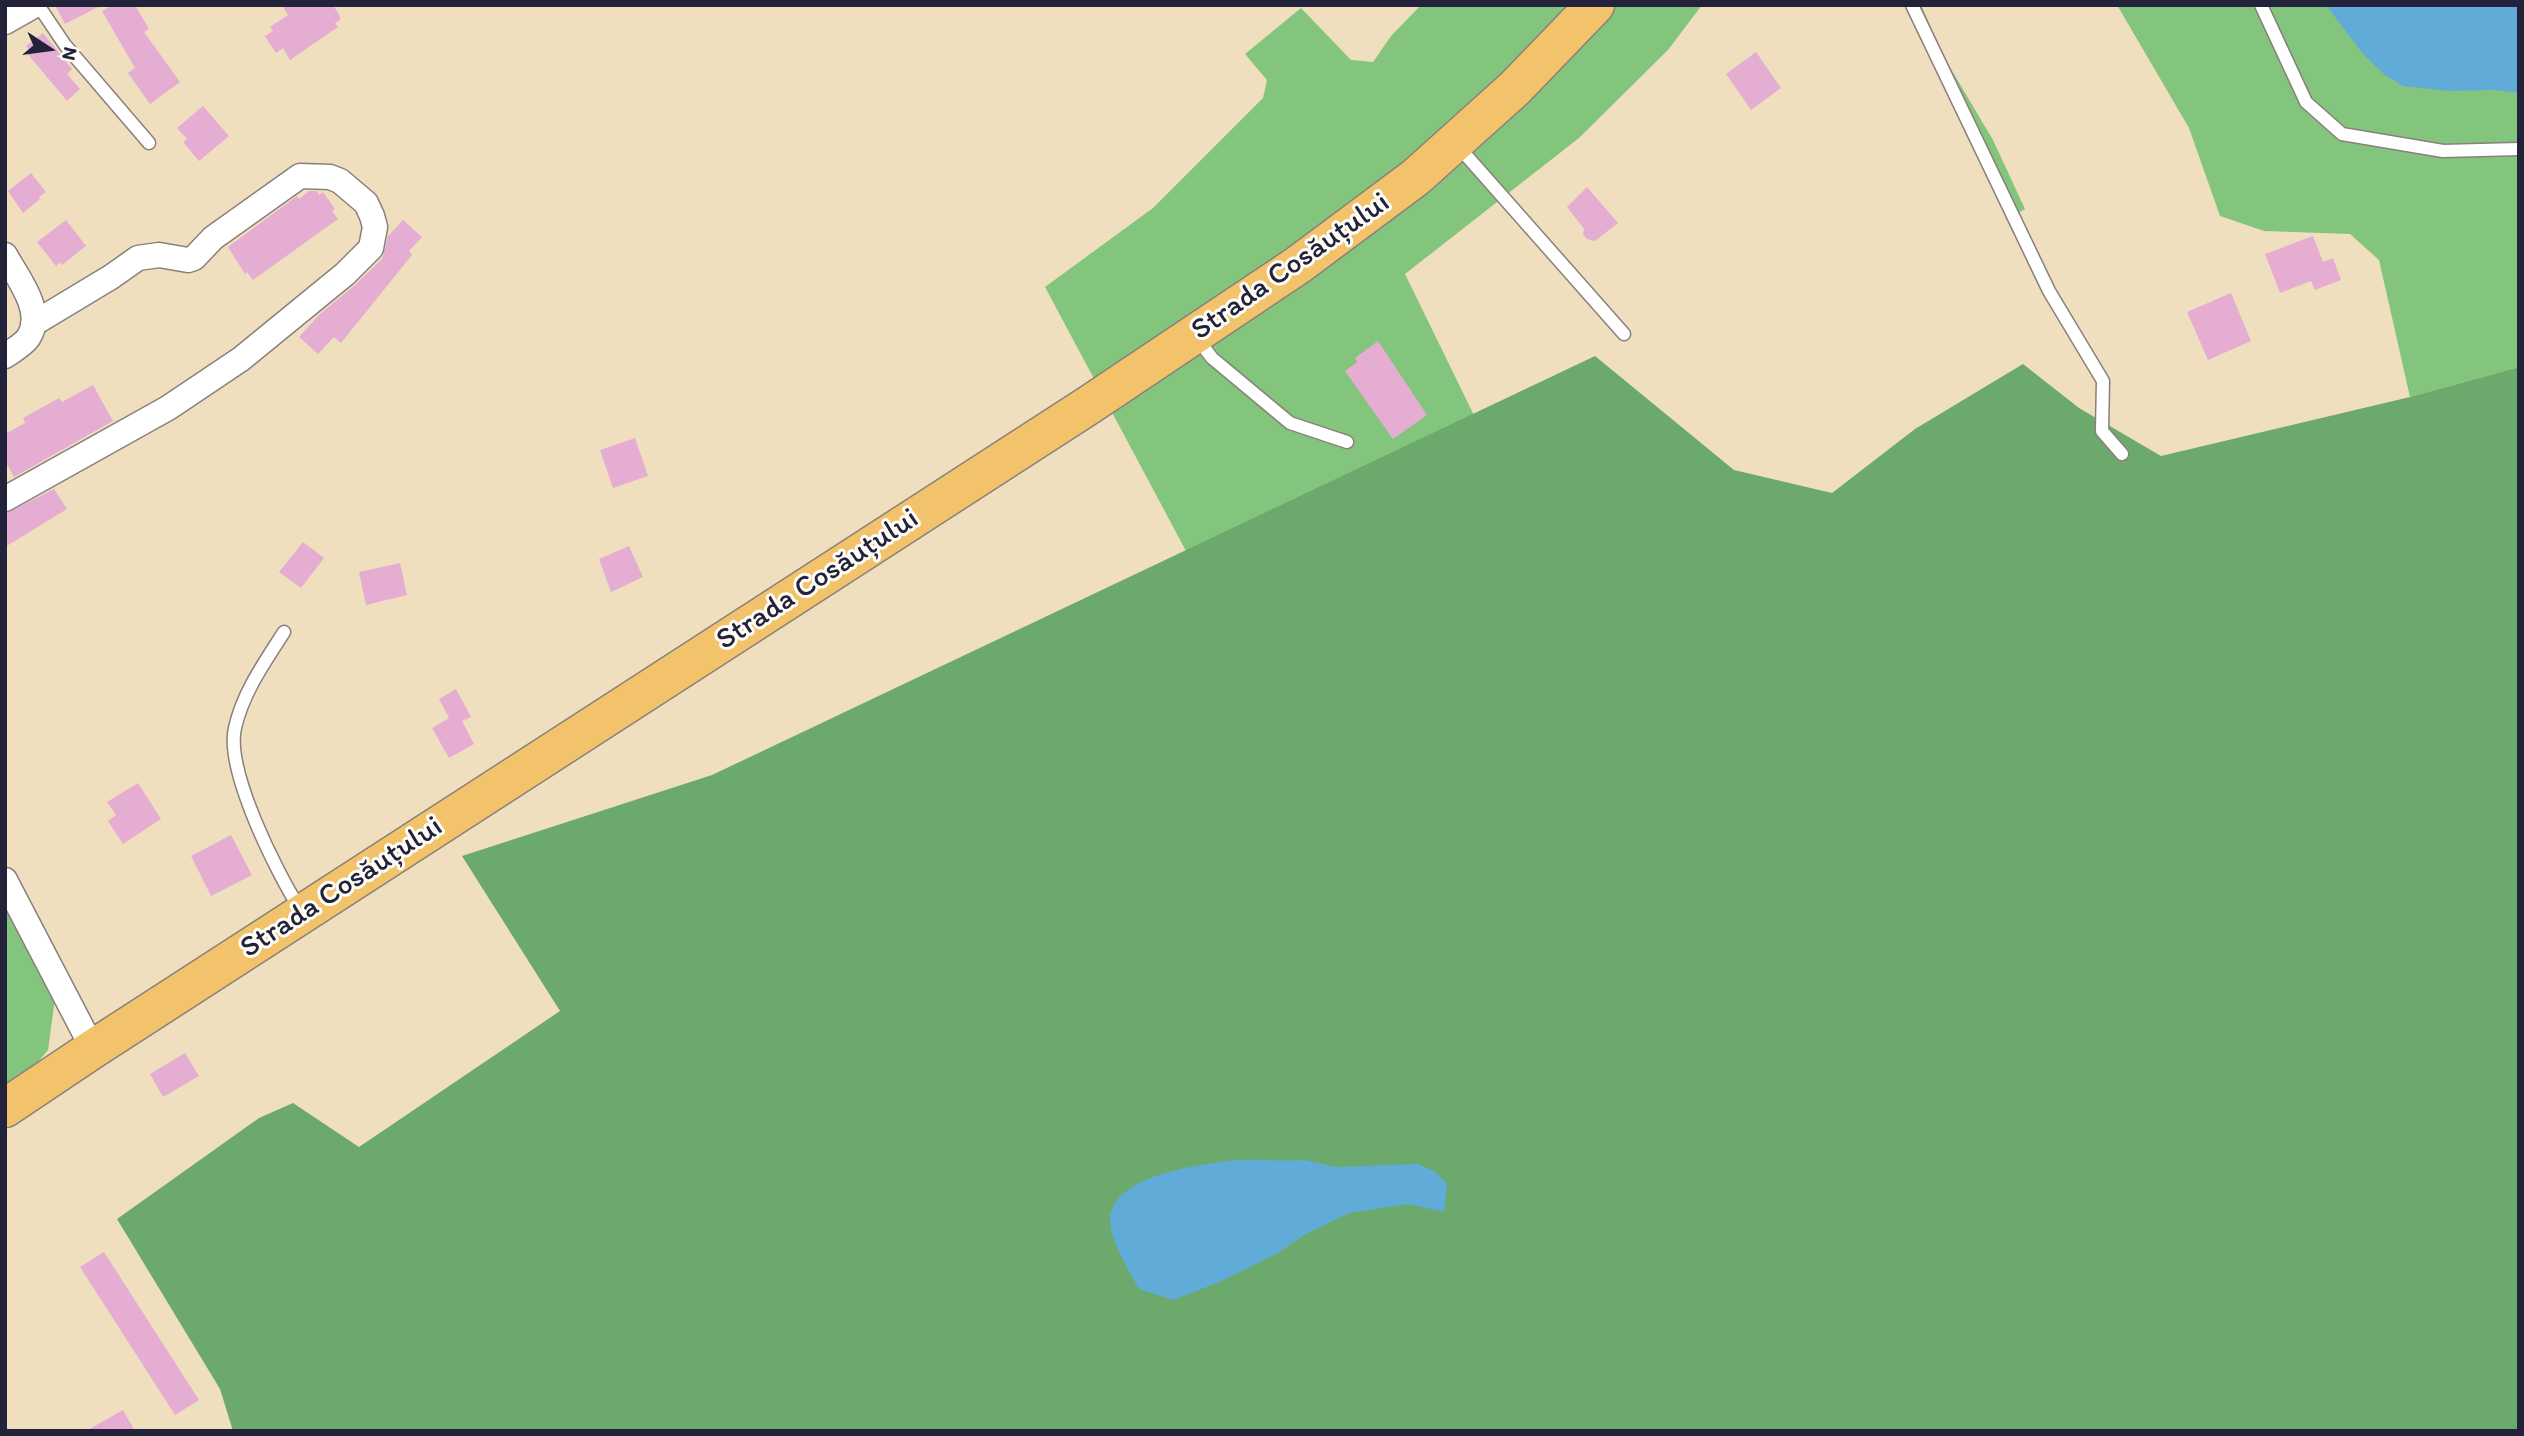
<!DOCTYPE html>
<meta charset="utf-8">
<style>
body{margin:0}
#map{position:relative;width:2524px;height:1436px;overflow:hidden;background:#f0dfbe;font-family:Itim,sans-serif}
canvas{display:block}
.frame{position:absolute;inset:0;border:7px solid #22223b;pointer-events:none}
.north{position:absolute;left:14px;top:14px;width:70px;height:70px;-webkit-text-stroke:5px #fdfcf7;paint-order:stroke;rotate:103deg;font-size:19px;font-weight:700;line-height:28px;text-align:center;color:#22223b}
.north::after{content:'';display:block;margin:auto;width:24px;height:32px;background:#22223b;clip-path:polygon(50% 0,100% 100%,50% 72%,0 100%)}
</style>
<div id="map">
<canvas width="2524" height="1436"></canvas>
<div class="frame"></div>
<div class="north">N</div>
</div>
<script>
const c = document.querySelector('canvas').getContext('2d');
c.lineJoin = 'round';
function fill(path, color) { c.fillStyle = color; c.fill(path, 'evenodd'); }
function strokePath(path, color, width, dash) { c.strokeStyle = color; c.lineWidth = width; c.lineCap = dash ? 'butt' : 'round'; c.setLineDash(dash || []); c.stroke(path); }
function drawText(font, color, halo, rows, align = 'center') {
  c.font = font + ' Itim,sans-serif'; c.lineWidth = 6; c.setLineDash([]); c.textBaseline = 'middle'; c.strokeStyle = halo; c.fillStyle = color; for (const [text, x, y, turn = 0] of rows) {
    c.save(); c.translate(x, y); c.rotate((+turn || 0) * Math.PI / 180); c.textAlign = isNaN(turn) ? turn : align; if (halo) c.strokeText(text, 0, 0); c.fillText(text, 0, 0); c.restore();
  }
}
fill(new Path2D(`
 M1421,5H1702L1668,50L1579,138L1405,274L1489,446L1186,551L1045,287L1153,208L1263,98L1267,80L1245,54L1301,8L1351,60L1373,62L1391,36Z
 M1906,5H1921L1945,59L1993,140L2025,209L2008,219Z
 M2117,5H2519V367L2410,397L2379,260L2350,234L2264,231L2220,216L2189,128Z
 M5,897L55,999L48,1050L37,1063L5,1084Z`), '#84c57d');
fill(new Path2D(`
 M1595,356L1734,470L1832,493L1915,429L2023,364L2079,408L2161,456L2410,397L2519,367V1431H233L220,1389L117,1219L259,1118L293,1103L359,1147L560,1011L462,856L712,775Z`), '#6baa6c');
fill(new Path2D(`
 M2326,5H2519V93L2494,90L2449,91L2403,86L2385,75L2363,54Z
 M1305,1160L1336,1167L1418,1164L1434,1171L1447,1184L1444,1212L1408,1204L1349,1213L1304,1235L1278,1253L1217,1283L1173,1300L1139,1289C1130,1272 1110,1240 1110,1221C1110,1176 1196,1165 1230,1161C1254,1158 1280,1162 1305,1160Z`), '#61abd9');
fill(new Path2D(`
 M55,5H102L65,24Z
 M113,5H135L149,29L144,32L180,82L150,104L128,73L135,68L102,11Z
 M282,5H333L340,16V20L335,23L338,27L290,60L283,48L276,53L265,36L273,31L270,27L288,15Z
 M43,33L72,69L67,74L80,89L67,101L26,52L29,50L26,46Z
 M1756,52L1781,88L1751,110L1726,74Z
 M203,106L229,136L199,161L183,142L187,139L177,128Z
 M31,173L46,192L39,197L40,199L23,213L8,191Z
 M1587,187L1618,223L1595,241L1587,239L1583,234L1584,229L1567,207Z
 M309,191H317L319,195L323,192L335,209L332,211L338,219L253,280L247,272L245,274L228,247L297,196L299,199Z
 M66,220L86,246L62,265L60,262L56,266L37,242Z
 M403,220L422,237L409,251L412,255L341,343L334,337L318,354L299,337L320,314L355,285L382,259L388,236Z
 M2313,236L2323,262L2333,258L2341,280L2315,290L2311,281L2280,293L2265,254Z
 M2231,293L2251,341L2208,360L2187,312Z
 M1378,341L1427,415L1393,439L1345,371L1357,362L1355,358Z
 M93,385L113,421L14,477L5,461V434L25,423L23,418L59,398L62,402Z
 M635,438L648,476L613,488L600,450Z
 M54,489L67,509L5,547V514Z
 M303,542L324,558L301,588L279,572Z
 M629,546L643,577L611,592L599,559Z
 M400,563L407,595L366,605L359,572Z
 M456,689L471,717L462,721L474,744L449,758L432,728L449,718L439,699Z
 M138,783L161,819L123,844L108,821L116,815L107,802Z
 M231,835L252,875L211,896L191,856Z
 M185,1053L199,1076L163,1097L150,1074Z
 M104,1252L199,1400L175,1415L80,1267Z
 M123,1410L135,1431H86Z`), '#e5add1');
const lane = new Path2D(`
 M38,5L65,45L149,143
 M1912,5L2049,291L2103,381L2102,431L2122,454
 M2261,5L2306,102L2342,134L2443,151L2519,149
 M1457,145L1624,334
 M1196,337L1212,358L1290,423L1347,442
 M284,632C265,662 243,692 235,728C225,770 277,873 300,909`);
const street = new Path2D(`
 M5,22L35,5
 M5,255C17,277 46,312 28,338C23,345 12,351 5,356
 M5,499L168,408L241,359L345,274L371,248L375,227L372,216L366,203L340,181L330,177L300,176L213,238L194,258L188,260L159,255L138,258L111,277L33,324
 M5,880L93,1049`);
const primary = new Path2D(`
 M5,1108L93,1049L1089,405L1298,265L1416,177L1515,88L1595,5`);
strokePath(lane, '#89807c', 15);
strokePath(street, '#89807c', 27);
strokePath(primary, '#89807c', 41);
strokePath(lane, '#fff', 12);
strokePath(street, '#fff', 24);
strokePath(primary, '#f2c36a', 38);
drawText('30px', '#22223b', '#fdfcf7', [
 ["Strada Cosăuțului",1291,267,-35],
 ["Strada Cosăuțului",818,580,-33],
 ["Strada Cosăuțului",342,888,-33]
]);
</script>
